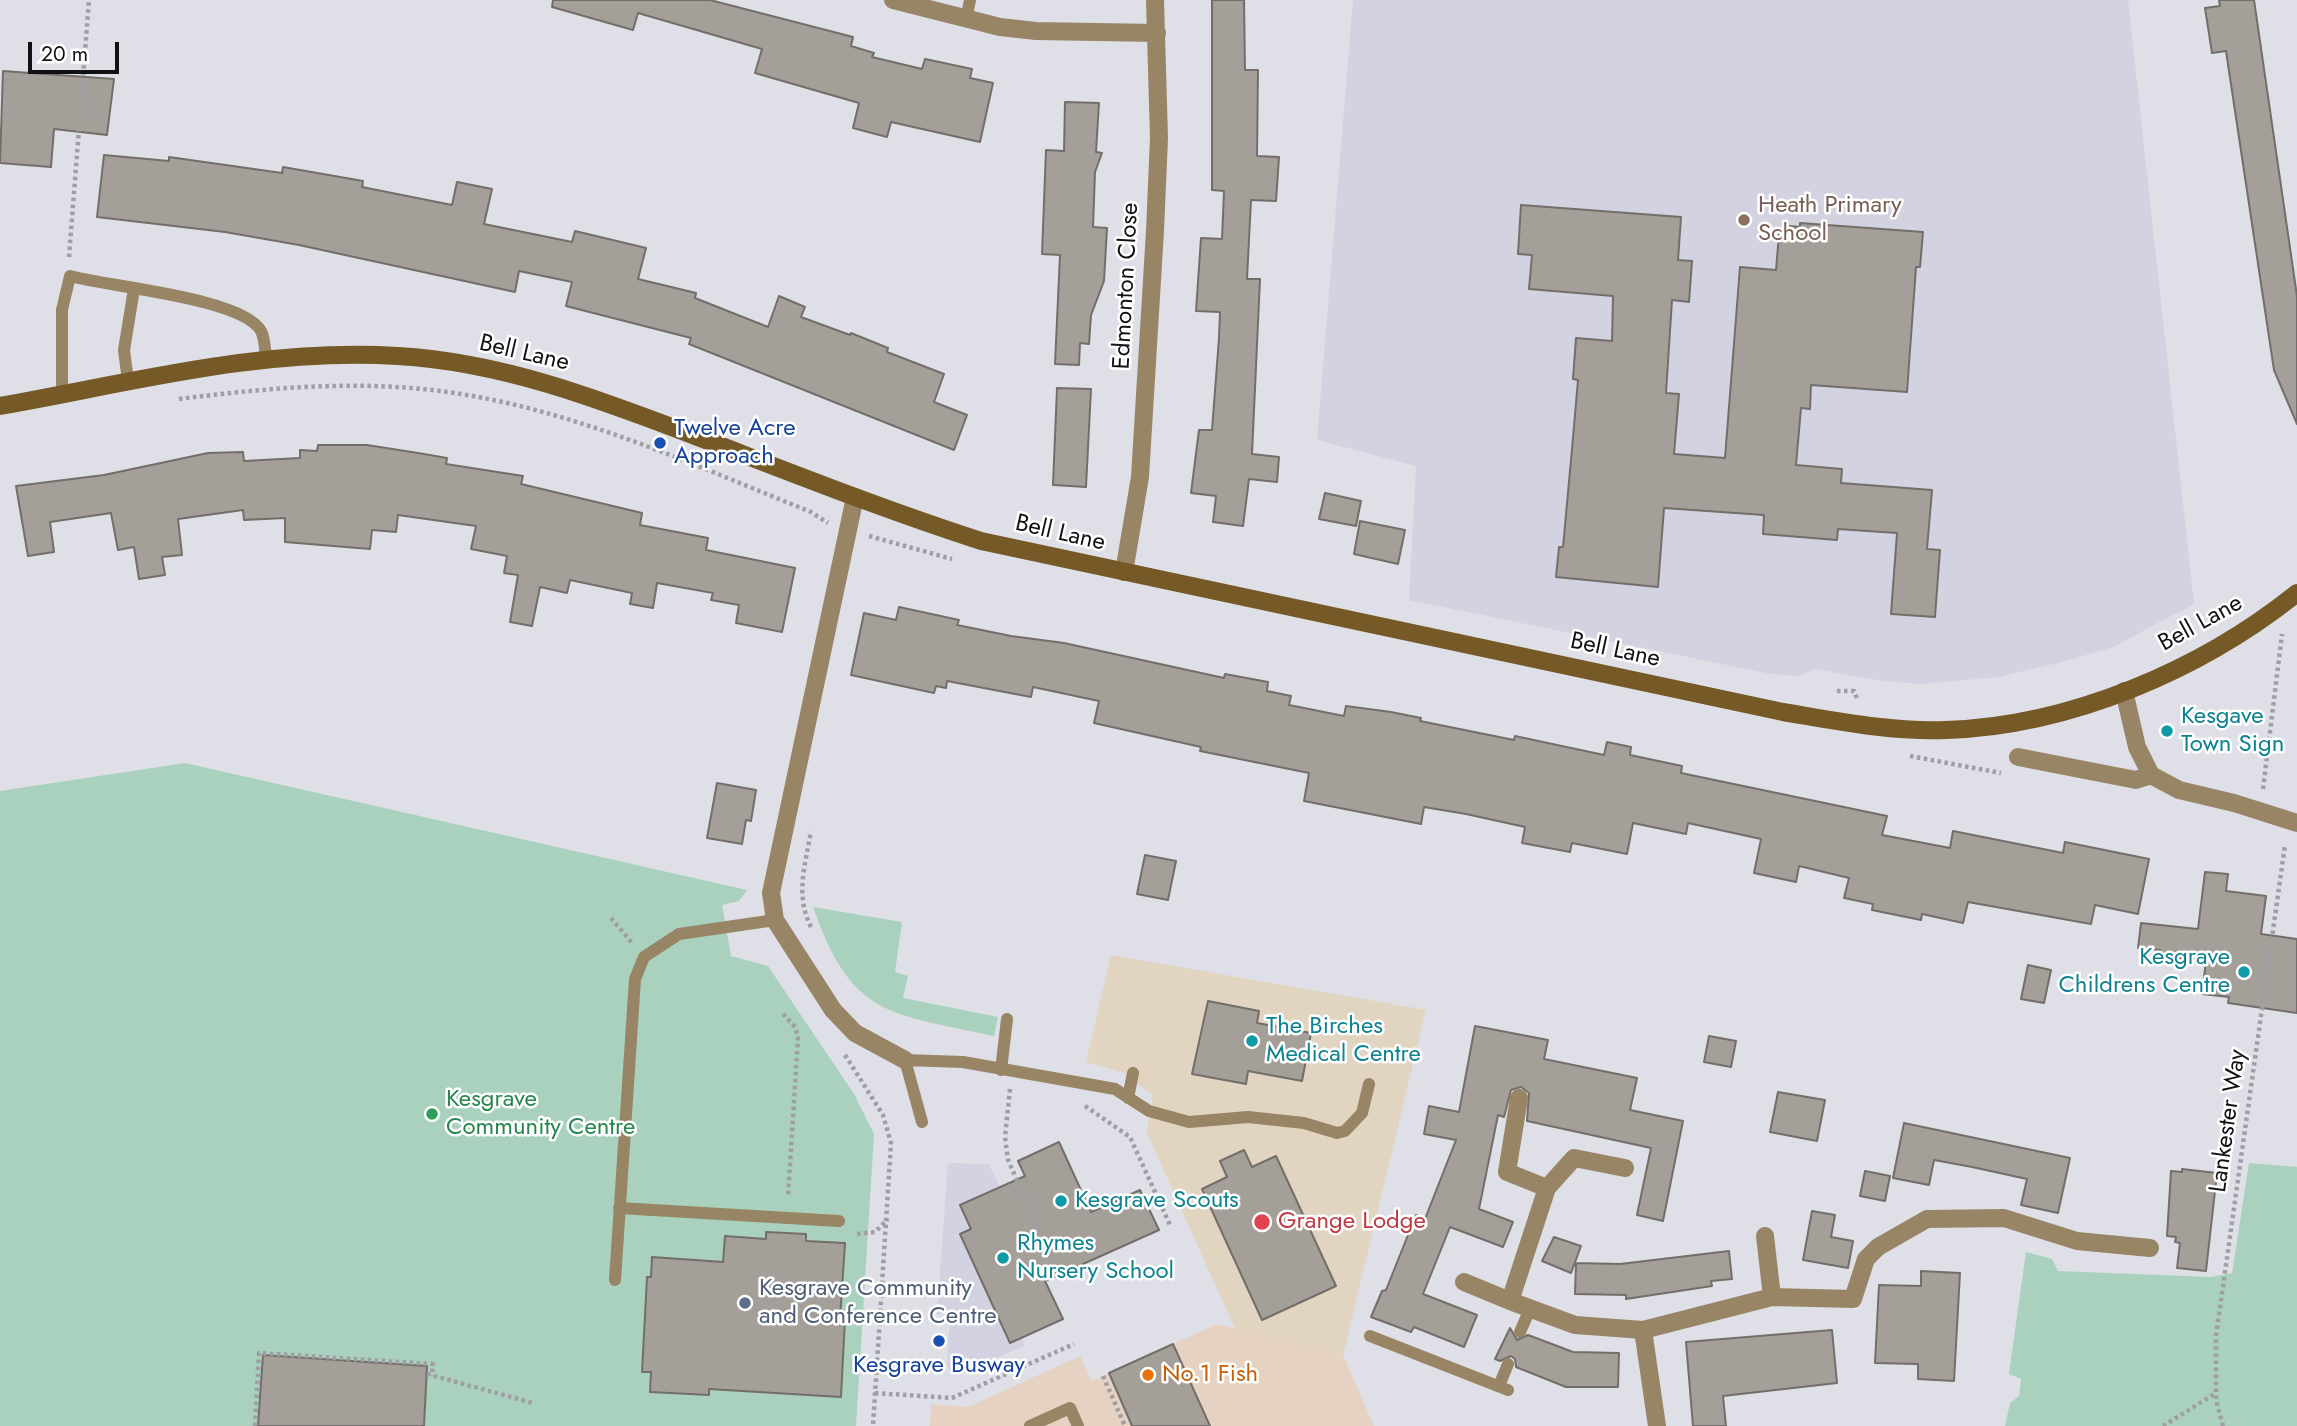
<!DOCTYPE html>
<style>
body{margin:0}
#map{position:relative;width:2297px;height:1426px;overflow:hidden;background:#dfdfe7;font-family:Jost,sans-serif}
canvas{display:block}
.scale{position:absolute;left:28px;top:42px;width:91px;height:32px;box-sizing:border-box;border:4px solid #121215;border-top:0;padding-left:9px;font-size:21px;line-height:24px;white-space:nowrap;color:#121215;-webkit-text-stroke:5px #fff;paint-order:stroke}
</style>
<div id="map">
<canvas width="2297" height="1426"></canvas>
<div class="scale">20 m</div>
</div>
<script>
const c = document.querySelector('canvas').getContext('2d');
c.lineJoin = 'round';
function fill(path, color) { c.fillStyle = color; c.fill(path, 'evenodd'); }
function strokePath(path, color, width, dash) { c.strokeStyle = color; c.lineWidth = width; c.lineCap = dash ? 'butt' : 'round'; c.setLineDash(dash || []); c.stroke(path); }
function drawText(font, color, halo, rows, align = 'center') {
  c.font = font + ' Jost,sans-serif'; c.lineWidth = 5; c.setLineDash([]); c.textBaseline = 'middle'; c.strokeStyle = halo; c.fillStyle = color; for (const [text, x, y, turn = 0] of rows) {
    c.save(); c.translate(x, y); c.rotate((+turn || 0) * Math.PI / 180); c.textAlign = isNaN(turn) ? turn : align; if (halo) c.strokeText(text, 0, 0); c.fillText(text, 0, 0); c.restore();
  }
}
fill(new Path2D(`
 M1217,1324L1343,1355L1374,1426H930L931,1404L968,1407L1080,1356L1092,1381Z`), '#e5d2c2');
fill(new Path2D(`
 M1353,0H2128L2194,604L2113,647L2066,661L1998,677L1922,684L1882,681L1816,669L1798,676L1771,674L1409,600L1416,466L1317,440Z
 M948,1163L989,1164L1063,1319L1022,1338L1025,1346L953,1376L947,1366L950,1315L937,1314Z`), '#d2d2e1');
fill(new Path2D(`
 M1111,955L1426,1010L1343,1355L1235,1329L1147,1133L1153,1095L1122,1072L1086,1062Z`), '#e1d4c1');
fill(new Path2D(`
 M185,763L747,890L739,901L722,905L731,956L768,966L854,1094L874,1134L856,1426H0V791Z
 M813,907L902,922L895,972L908,976L903,998L998,1017L994,1036C889,1013 852,1018 813,907Z
 M2249,1163L2297,1167V1426H2005L2010,1403L2019,1396L2021,1379L2009,1374L2026,1252L2052,1259L2058,1271L2211,1277L2232,1273Z`), '#aad1bd');
const building = new Path2D(`
 M553,0H710L853,37L851,46L874,53L872,57L922,69L925,59L972,69L970,78L993,83L980,142L891,122L887,137L853,128L859,103L755,73L762,49L638,13L633,30L552,7Z
 M1212,0H1244L1245,70H1258L1257,156L1279,157L1276,201L1251,200L1247,279H1260L1252,454L1279,457L1277,482L1249,479L1243,526L1213,522L1216,496L1191,493L1199,430H1212L1219,338L1220,312L1196,311L1201,238L1222,239L1224,191L1212,190Z
 M2219,0H2254L2297,296V424L2274,370L2226,51L2212,53L2205,8L2220,6Z
 M3,71L114,79L107,135L54,129L51,167L0,163Z
 M1065,102L1099,103L1096,152L1102,153L1095,172L1093,227L1107,228L1104,281L1091,315L1089,344L1080,343L1079,365L1055,364L1060,255L1042,254L1046,150L1064,151Z
 M104,155L169,161V157L282,173L283,167L363,181L362,187L452,205L457,182L492,189L484,224L572,242L575,231L646,248L638,279L696,293L695,298L768,327L779,296L805,307L801,317L850,335L851,333L888,348L887,352L944,374L934,402L967,415L954,450L689,344L691,338L566,306L572,282L519,271L515,292L299,245L225,232L97,217Z
 M1521,205L1681,217L1678,260L1692,261L1689,302L1672,300L1666,393L1679,394L1674,454L1725,458L1740,267L1776,270L1779,234H1788L1789,226L1800,227V223L1923,232L1920,267H1916L1907,392L1811,385L1810,409L1801,408L1796,465L1842,469L1841,483L1932,490L1927,549L1940,550L1935,617L1891,614L1897,533L1838,529L1837,540L1763,534L1764,515L1664,508L1658,587L1556,577L1559,547H1563L1572,449L1578,380L1573,379L1576,338L1612,341L1613,296L1529,289L1532,255L1518,254Z
 M1057,388L1091,389L1086,487L1053,485Z
 M318,445H367L418,453L447,458L446,464L523,476L521,484L642,513L640,525L708,538L706,550L795,568L782,632L736,623L739,605L711,600L713,593L657,583L653,608L630,604L632,593L570,580L567,593L540,587L532,626L510,622L518,575L504,573L507,556L471,549L476,526L398,515L396,532L372,530L370,549L285,542V518L244,520L243,510L178,519L182,555L162,557L165,575L139,579L134,547L118,550L111,513L50,522L54,552L28,556L16,486L104,475L208,453L243,452L244,461L300,458V450L317,451Z
 M1325,493L1361,501L1356,526L1319,519Z
 M1360,521L1405,530L1398,564L1354,554Z
 M899,607L959,620L957,625L1011,636L1064,643L1224,678L1225,674L1268,682L1267,691L1291,696L1289,705L1344,716L1346,706L1391,712L1421,718L1420,721L1514,740L1515,736L1604,755L1607,742L1631,747L1630,755L1682,766L1681,773L1887,816L1882,835L1950,848L1953,831L2063,853L2065,842L2149,859L2138,914L2095,905L2091,924L1968,902L1963,923L1922,914L1921,920L1872,910L1873,904L1844,898L1849,878L1799,866L1796,882L1754,873L1761,839L1688,823L1686,834L1633,823L1627,854L1572,843L1570,852L1522,843L1525,827L1466,814L1424,807L1421,824L1304,801L1309,773L1200,751L1201,747L1094,723L1099,701L1033,687L1031,697L947,681L946,688L936,686L934,693L851,675L864,613L896,620Z
 M717,783L756,790L751,821L746,820L742,844L707,838Z
 M1145,855L1176,861L1168,900L1137,894Z
 M2205,872L2228,874L2226,891L2266,896L2261,934L2297,939V1013L2228,1003L2229,997L2202,994L2206,961L2159,956L2160,950L2138,948L2141,923L2198,929Z
 M2028,965L2051,970L2044,1003L2021,999Z
 M1208,1001L1259,1011L1257,1023L1311,1033L1302,1081L1248,1071L1246,1084L1192,1074Z
 M1475,1026L1548,1040L1544,1059L1637,1078L1630,1110L1683,1121L1663,1221L1637,1215L1651,1148L1527,1121L1529,1093L1521,1087L1511,1090L1504,1117L1498,1115L1479,1209L1513,1222L1503,1247L1450,1227L1423,1294L1477,1315L1464,1347L1414,1327L1411,1332L1371,1317L1382,1291L1386,1290L1416,1215L1425,1219L1456,1140L1424,1134L1429,1106L1459,1112Z
 M1709,1036L1736,1041L1731,1067L1704,1062Z
 M1778,1092L1825,1100L1817,1141L1770,1132Z
 M1904,1123L2070,1158L2058,1213L2021,1205L2027,1179L1972,1167L1934,1160L1929,1185L1893,1178Z
 M1059,1142L1091,1212L1140,1190L1159,1230L1045,1281L1063,1319L1010,1343L960,1234L971,1229L960,1205L1025,1176L1018,1161Z
 M1244,1150L1252,1167L1276,1156L1336,1286L1262,1320L1202,1189L1227,1177L1220,1161Z
 M2182,1169L2217,1173L2206,1271L2177,1268L2180,1243L2175,1242L2176,1237L2167,1236L2171,1171L2182,1172Z
 M1865,1171L1890,1176L1885,1201L1860,1196Z
 M1812,1211L1835,1215L1831,1237L1853,1241L1848,1268L1803,1260Z
 M766,1232L806,1234V1241L845,1243L840,1319H845L841,1397L709,1389V1395L650,1392L651,1372H642L647,1277H651L652,1257L723,1262L725,1236L766,1239Z
 M1554,1237L1581,1246L1571,1273L1542,1261Z
 M1729,1251L1732,1279L1711,1281L1712,1286L1626,1299V1295L1575,1294L1576,1263L1620,1264Z
 M1921,1271L1960,1273L1954,1381L1918,1379V1364L1875,1363L1879,1285L1921,1286Z
 M1510,1328L1517,1340L1528,1335L1573,1352L1619,1353L1618,1387H1566L1516,1367L1515,1359L1511,1356L1500,1361L1495,1359Z
 M1832,1330L1837,1383L1723,1396L1726,1426H1693L1686,1342Z
 M1173,1344L1210,1426H1132L1109,1373Z
 M263,1355L427,1366L424,1426H258Z`);
fill(building, '#a59f9a');
strokePath(building, '#736e69', 2);
strokePath(new Path2D(`
 M69,257L89,0
 M179,399C259,389 341,381 422,389C558,402 686,462 811,512L828,523
 M869,536L952,559
 M1837,691H1854L1858,701
 M1910,756L2001,773
 M2263,789L2282,634
 M611,918L632,943
 M811,927C795,895 805,866 811,831
 M783,1014L795,1027L798,1037L788,1197
 M845,1055L883,1115L891,1143L873,1426
 M1010,1089L1005,1137L1008,1160L1059,1276
 M1085,1106L1130,1137L1170,1225
 M857,1234L875,1232L888,1219
 M427,1374L533,1403
 M1103,1376L1125,1426
 M875,1393L952,1398L1074,1344
 M255,1426L259,1353L433,1364L432,1376
 M2163,1426L2216,1393
 M2223,1426L2216,1400V1336L2285,845`), '#9e9ea5', 4.5, [3.5, 3.5]);
strokePath(new Path2D(`
 M966,20L970,0
 M128,381L124,350L134,289
 M62,395V310L70,276C110,287 243,298 261,331C265,338 265,351 266,358
 M1001,1070L1007,1019
 M1128,1098L1133,1073
 M922,1122L905,1060L963,1062L1115,1089L1149,1111L1189,1122L1248,1117L1304,1123L1337,1133L1345,1131L1362,1113L1369,1084
 M619,1208L839,1221
 M615,1280L635,979L644,957L679,934L775,920
 M1520,1332L1530,1309
 M1370,1336L1508,1390
 M1499,1386L1508,1364
 M1030,1426L1070,1408L1078,1426`), '#988565', 12);
strokePath(new Path2D(`
 M893,0L1000,27L1036,31L1157,33
 M855,497L771,893L775,920L833,1010L855,1033L905,1060
 M1124,572L1140,477L1155,231L1159,138L1155,0
 M2124,691L2137,747L2151,775L2179,790L2234,803L2297,823
 M2018,757L2136,780L2151,775
 M1519,1098L1507,1172L1547,1188
 M1625,1168L1574,1158L1547,1188L1510,1301L1575,1325L1643,1330L1657,1426
 M1765,1236L1772,1297
 M1464,1282L1510,1301
 M1643,1330L1772,1297L1853,1299L1866,1259L1878,1247L1927,1219L2004,1218L2077,1241L2150,1248`), '#988565', 18);
strokePath(new Path2D(`
 M0,406C135,382 259,348 398,356C503,362 601,400 698,437C792,473 885,510 981,541L1783,712C1837,721 1891,732 1946,730C2070,726 2201,670 2297,593`), '#755926', 18);
for (const [x, y, r, color] of [
 [1744,220,7,"#8d6e63"],
 [660,443,7,"#1a4fb4"],
 [2167,731,7,"#0f9aa8"],
 [2244,972,7,"#0f9aa8"],
 [1252,1041,7,"#0f9aa8"],
 [432,1114,7,"#2e9e5b"],
 [1061,1201,7,"#0f9aa8"],
 [1262,1222,9,"#e0444e"],
 [1003,1258,7,"#0f9aa8"],
 [745,1303,7,"#5c6f8a"],
 [939,1341,7,"#1a4fb4"],
 [1148,1375,7,"#e8710a"]
]) { const dot = new Path2D(); dot.arc(x, y, r, 0, 2 * Math.PI); c.fillStyle = color; c.fill(dot); strokePath(dot, '#fff', 2.5); }
drawText('24px', '#785e54', '#fff', [
 ["Heath Primary",1758,206],
 ["School",1758,234]
], 'left');
drawText('24px', '#121215', '#fff', [
 ["Edmonton Close",1127,286,-87],
 ["Bell Lane",524,354,13],
 ["Bell Lane",1060,534,13],
 ["Bell Lane",2201,624,-29],
 ["Bell Lane",1615,651,12],
 ["Lankester Way",2229,1121,-82]
]);
drawText('24px', '#164399', '#fff', [
 ["Twelve Acre",674,429],
 ["Approach",674,457],
 ["Kesgrave Busway",939,1366,"center"]
], 'left');
drawText('24px', '#0d838f', '#fff', [
 ["Kesgave",2181,717],
 ["Town Sign",2181,745],
 ["Kesgrave",2230,958,"right"],
 ["Childrens Centre",2230,986,"right"],
 ["The Birches",1266,1027],
 ["Medical Centre",1266,1055],
 ["Kesgrave Scouts",1075,1201],
 ["Rhymes",1017,1244],
 ["Nursery School",1017,1272]
], 'left');
drawText('24px', '#27864d', '#fff', [
 ["Kesgrave",446,1100],
 ["Community Centre",446,1128]
], 'left');
drawText('24px', '#be3a42', '#fff', [
 ["Grange Lodge",1278,1222]
], 'left');
drawText('24px', '#4e5e75', '#fff', [
 ["Kesgrave Community",759,1289],
 ["and Conference Centre",759,1317]
], 'left');
drawText('24px', '#c56008', '#fff', [
 ["No.1 Fish",1162,1375]
], 'left');
</script>
